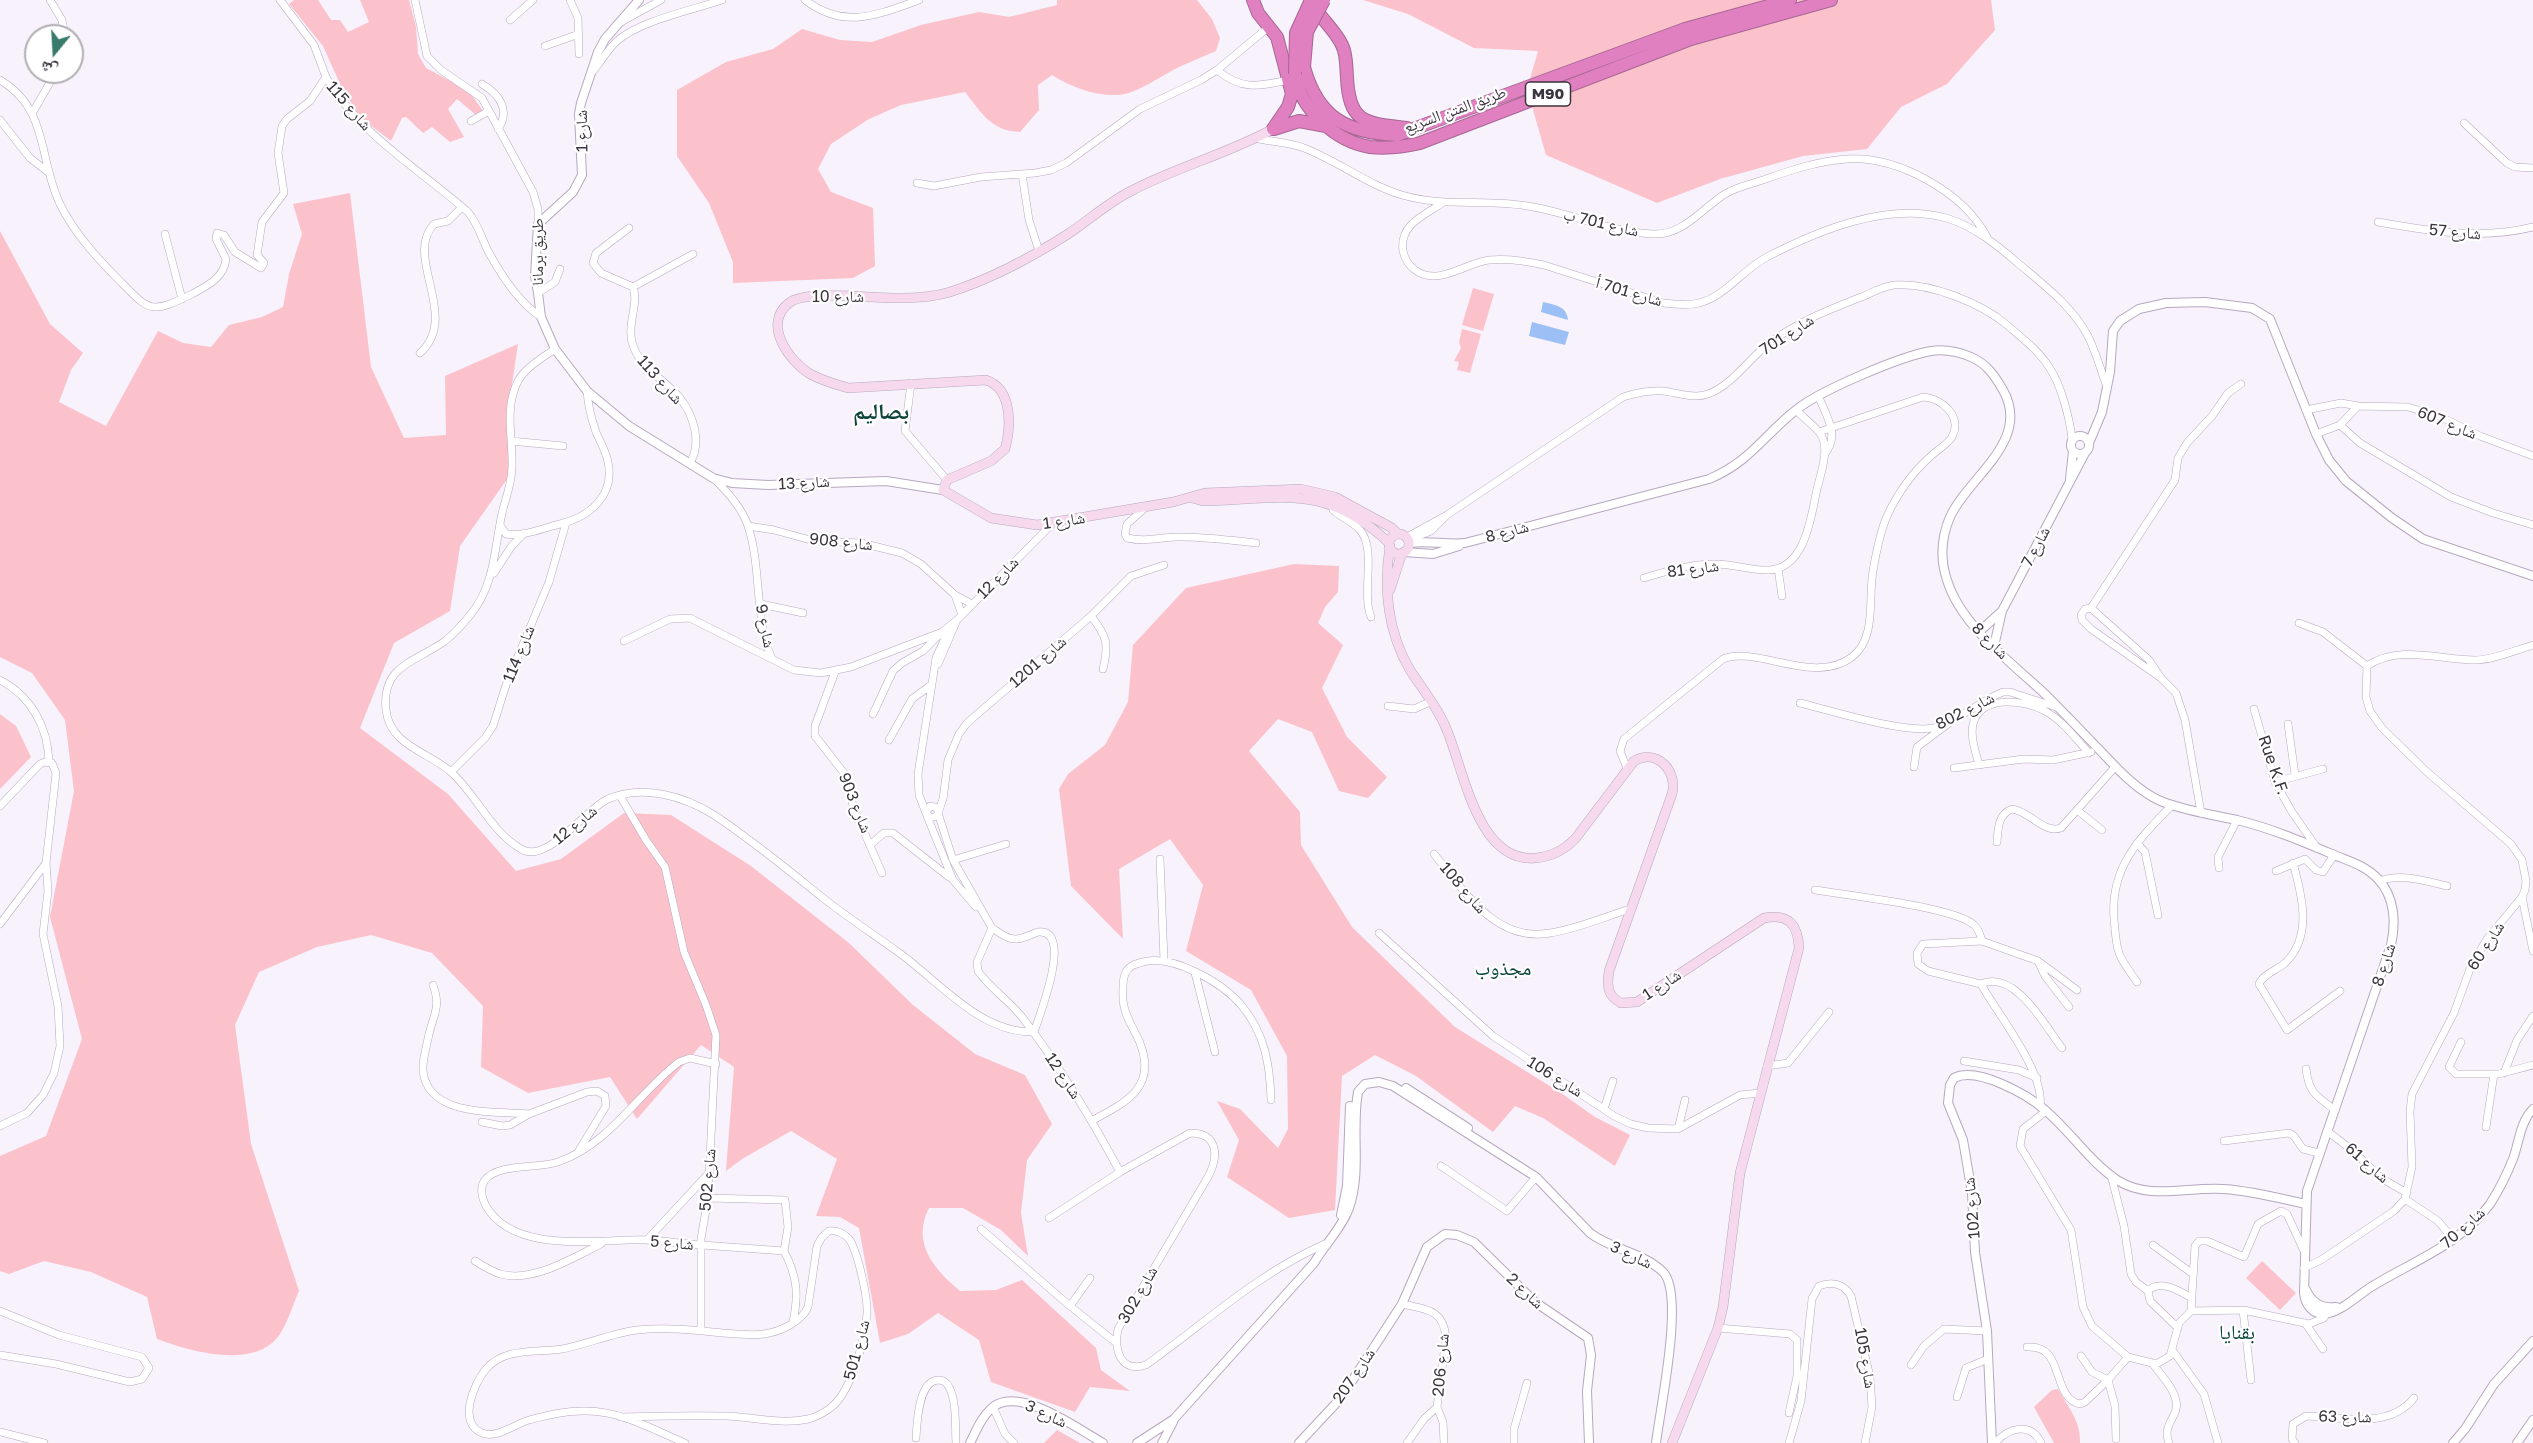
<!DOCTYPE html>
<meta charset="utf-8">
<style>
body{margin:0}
#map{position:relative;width:2533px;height:1443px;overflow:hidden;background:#f8f2fc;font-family:"Golos Text","Noto Naskh Arabic",sans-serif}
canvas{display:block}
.north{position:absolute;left:24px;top:24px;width:60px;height:60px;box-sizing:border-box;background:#fff;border:2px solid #b1aeb2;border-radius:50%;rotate:198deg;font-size:16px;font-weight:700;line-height:24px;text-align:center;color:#3b353f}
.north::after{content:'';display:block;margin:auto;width:21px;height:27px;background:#397b6b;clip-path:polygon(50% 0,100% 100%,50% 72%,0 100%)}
</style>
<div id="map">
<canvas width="2533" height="1443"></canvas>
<div class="north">ش</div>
</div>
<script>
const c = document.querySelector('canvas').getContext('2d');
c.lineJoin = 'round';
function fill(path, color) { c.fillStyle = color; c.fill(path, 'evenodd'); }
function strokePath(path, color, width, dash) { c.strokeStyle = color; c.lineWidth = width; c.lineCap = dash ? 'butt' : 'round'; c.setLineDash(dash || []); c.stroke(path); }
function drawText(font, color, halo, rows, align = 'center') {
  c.font = font + ' "Golos Text","Noto Naskh Arabic",sans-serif'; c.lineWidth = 4.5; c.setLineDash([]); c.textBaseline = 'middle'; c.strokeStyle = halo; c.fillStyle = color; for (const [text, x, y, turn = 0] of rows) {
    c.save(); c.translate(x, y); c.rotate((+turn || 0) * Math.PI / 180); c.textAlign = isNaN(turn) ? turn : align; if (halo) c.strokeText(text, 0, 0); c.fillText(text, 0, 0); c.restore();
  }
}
fill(new Path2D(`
 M294,0H318L331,20H340L348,32L369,22L360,0H409L416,27L418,54L426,68L469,91L483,111L476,115L457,99L448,109L464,137L450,142L432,127L423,133L406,117L402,118L391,141L360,117L341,86L323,46L289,4Z
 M1057,0H1197L1212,19L1220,38L1216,51C1204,56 1193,61 1181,66C1164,74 1137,94 1118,95C1094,96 1071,87 1052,75L1038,85L1039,110L1020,132C991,131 981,112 965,92L901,105L869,119L831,144L818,169L831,192L873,208L875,266L853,278L733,283V262L709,203L677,156V90L726,62L773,49L802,29L840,40L872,42L921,25L979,12L1009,17L1057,5Z
 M1363,0H1991L1995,30L1947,84L1901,107L1867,149L1803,156L1720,179L1657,203L1546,155L1527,89L1538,51L1474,48L1408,14Z
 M350,193L371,367L404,438L446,435L445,376L518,344L507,418L510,475L460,546L450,611L394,643L360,728L448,794L516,871L561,859L624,813L671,815L751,866L849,943L913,1005L975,1054L1025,1075L1052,1124L1027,1160L1021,1213L1028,1256L1001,1230L963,1208H929C911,1243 934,1269 960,1291L996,1290L1022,1280L1096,1348L1101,1370L1130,1391L1090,1387L1075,1412L991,1382L979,1340L938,1313L908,1334L880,1343L859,1228L840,1217L816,1216L837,1159L791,1131L742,1159L726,1171L734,1067L701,1045L637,1119L610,1077L528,1093L481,1067L483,1006L432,953L371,935L317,947L259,972L235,1025L251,1144L299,1291C293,1304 286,1328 277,1338C251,1369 189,1351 157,1339L147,1297L91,1272L44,1261L9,1274L0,1271V1156L46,1136L82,1039L50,917L74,791L65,720L32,673L0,657V231L50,324L83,353L71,370L59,402L106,426L158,331L183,343L211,347L229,325L262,317L283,307L289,274L302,234L293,204Z
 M1473,288L1494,294L1483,331L1462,325Z
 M1462,329L1481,334L1470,373L1457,370L1459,362L1454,361L1461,348L1459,342Z
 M1294,564L1339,566L1338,592L1325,607L1318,623L1343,645L1322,688L1347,737L1387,777L1368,798L1339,791L1312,732L1278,719L1249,751L1300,812L1301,845L1352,927L1455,1027L1561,1093L1595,1117L1630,1135L1615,1166L1543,1118L1515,1106L1493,1132L1416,1076L1375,1055L1342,1076L1335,1210L1289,1218L1227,1177L1239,1140L1217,1101L1240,1109L1278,1148L1288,1129L1287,1056L1251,990L1186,951L1203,885L1170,839L1119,869L1123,939L1071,886L1059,789L1068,774L1105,745L1128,702L1133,645L1186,588Z
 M0,714L16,726L31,757L0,789Z
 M2262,1261L2296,1293L2280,1310L2246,1278Z
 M2058,1389C2068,1407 2081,1421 2080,1443H2054L2034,1407L2052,1390Z
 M1057,1430L1080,1443H1044Z`), '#fbc2cb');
fill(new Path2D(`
 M1543,302C1555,305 1567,306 1568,320L1541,312Z
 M1532,322L1569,332L1565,345L1529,336Z`), '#9cc0f5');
const minor = new Path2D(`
 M50,0L62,20L65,36
 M280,0L314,45L326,77
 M415,0L427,56L441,70L482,98L533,192L538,209V224
 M570,0L578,18L579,54
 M805,0C844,30 877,15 919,0
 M510,20L533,0
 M621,22L661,0
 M545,46L579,34
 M594,70C602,60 608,49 617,41C639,21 693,10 722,0
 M1217,70C1241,90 1258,87 1288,80
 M0,80C49,109 38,158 60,204C73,231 94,255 116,277C149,310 148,316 192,294C207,286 224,278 226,259L216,239L217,233L224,235L235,252L261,268L264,263L257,255L262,222L284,193L278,153L282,126L287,119L310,101L326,77C360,135 419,169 468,212C478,224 481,237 488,251C501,275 518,302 541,317
 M482,84C499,94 511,110 498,129
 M33,112L56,72
 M0,120L30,158L48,172
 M471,121L489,111
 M2464,123L2507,163L2515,167L2533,168
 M1255,138C1271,142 1289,142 1304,148C1338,161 1368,185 1402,195C1445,208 1489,198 1533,207C1573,214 1611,232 1652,234C1683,236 1701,209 1725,194C1736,187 1751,184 1763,180C1791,170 1818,161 1847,159C1898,156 1963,192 1987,237
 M1022,174L1029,220L1039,251
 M917,183L934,186L981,177L1035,173L1051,170L1066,163L1140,109L1201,80L1217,70L1270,26
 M1444,202C1425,215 1399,224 1403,251C1405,260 1408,265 1415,270C1438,287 1465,263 1489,260C1508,258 1526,261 1544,265L1663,303C1675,304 1688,306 1699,303C1725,297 1743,269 1767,257C1819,230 1887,202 1946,218C1974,226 1997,245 2019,264C2044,285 2072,306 2088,336C2096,352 2101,371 2107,387
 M2378,222C2429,231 2482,240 2533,227
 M629,228L596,253L593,263L601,273L633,287
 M165,234L182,299
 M633,287C639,304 627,324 632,342C639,369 664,378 680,398C694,416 702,443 690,463
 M633,287L693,254
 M538,293L555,282L560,269
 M555,349C542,358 526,367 518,381C504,409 513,437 512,467C512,481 507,495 503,509C494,546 496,583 471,614C463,624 455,633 445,641C416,662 381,665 386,710C390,746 429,752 451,772C476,794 491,832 521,849C547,865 585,809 608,799C642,784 684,796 714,815C752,840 787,869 823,898C847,917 873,934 898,952C939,981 979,1033 1034,1032
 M420,353C461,316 403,257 434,224L448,221L462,207
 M911,383L905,431L947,480
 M1818,395C1826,416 1841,435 1824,455
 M2306,410L2341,403L2358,406L2408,407L2441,417L2480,436L2533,456
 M2340,425L2360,443L2451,497L2493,513L2533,525
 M2316,434L2340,425L2358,406
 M511,441L563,446
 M713,478C727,491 742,508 748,526C762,569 754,618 772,659
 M1332,505L1333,510C1341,517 1353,522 1360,530C1377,550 1361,591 1371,617
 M1146,507L1127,524L1125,534L1127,538C1144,542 1158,538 1175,537C1201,536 1229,540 1256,543
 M500,525L506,534C523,537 543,528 560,524C590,517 615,495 608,462C606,451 600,442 596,432C591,418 588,405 587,391
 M748,526L774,530L814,541L861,543L902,553L921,564L955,595L972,604
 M1407,537L1447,515L1623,397C1636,393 1650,390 1663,391C1678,393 1694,399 1708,394C1732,385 1748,360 1767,345C1796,322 1831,309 1864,296C1873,292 1884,286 1894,285C1929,282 1981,303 2007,325C2022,338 2038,350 2049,367C2061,384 2070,419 2072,440
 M1408,540L1431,531L1447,515
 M1778,568L1782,596
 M494,573L511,547L524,533
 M1644,578C1667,571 1691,564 1715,564C1734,564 1752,571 1770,570C1806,567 1811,516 1817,489C1821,473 1831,446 1819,432C1812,424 1803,417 1796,410
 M955,595L962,615
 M761,604L803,613
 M2091,608L2149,660L2161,678
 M1091,616C1107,636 1109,644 1103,669
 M2299,623L2323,632L2367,666
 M624,641L670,619L690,618L794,670L821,673L851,667L942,632L957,620
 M938,664L957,620L1052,524
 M2367,666C2400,644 2439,660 2475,660C2494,660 2515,650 2533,645
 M835,672L815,726V736L844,773L854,809L882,873
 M0,680C31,696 48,727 49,762
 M1800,703C1829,710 1911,736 1937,727C1961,719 1980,701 2003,692H2010L2059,708
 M1388,706L1414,709L1432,701
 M2254,709L2275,782L2292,812L2317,848
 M873,714L893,671L902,663L923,651L941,633
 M2288,724L2295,775
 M889,740L912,699L931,685
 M1979,765C1976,753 1970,737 1973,724C1981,694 2025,700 2045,711C2062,720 2076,739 2089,753
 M1914,767L1917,747L1948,724
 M1627,768L1620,751L1624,739L1723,659C1757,645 1814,686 1852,657C1877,638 1868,598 1873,571C1876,553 1880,531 1888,514C1898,493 1914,471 1931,456C1938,449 1947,445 1952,437C1963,417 1942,398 1923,397L1819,432
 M1954,768L2024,759L2053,760L2091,752
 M451,772L485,738L493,726L506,685L549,582L566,523
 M2275,782L2323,769
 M620,796L646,840L665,867L684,952L706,1005L716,1035L708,1198L701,1239V1331
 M0,806L40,764L45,762L52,763L56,773L46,863L48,891L43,934L58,1006L60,1046L54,1073L43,1095L27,1113L0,1126
 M938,810L935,807L930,806L926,813L930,818L937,816L943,799L948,760L959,734L967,723L1091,616L1131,576L1164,565
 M2077,810L2102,830
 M926,813L919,795L918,774L936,658L950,627
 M938,813L953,860L992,928L977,962L978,971C991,990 1012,1002 1025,1021C1061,1068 1092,1120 1120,1172
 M2201,813L2185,720L2176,693L2161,678L2091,629L2082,620L2081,615L2085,609L2091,608L2175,480L2178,458L2187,443L2212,416L2228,393L2241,384
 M927,816L953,880L976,907
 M1997,842C1998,829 1998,814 2012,809C2030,811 2043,834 2061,828L2115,767
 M2137,843L2145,852L2158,915
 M871,844L884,833H893L949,877
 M1434,854C1464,891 1496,943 1550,933C1577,929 1604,917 1630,909
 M1160,859L1164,960
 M953,860L1006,844
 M2293,863C2302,895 2313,937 2285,963C2277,970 2263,974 2259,984L2287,1030L2340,991
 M2219,868L2218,857L2237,820
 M2276,871L2305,859L2316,870L2323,872L2334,855
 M2380,881C2402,873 2425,881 2447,886
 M1815,890C1845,895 1955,907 1974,925C1979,929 1980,935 1982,941L1923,944L1917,953L1918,964L1928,971L1981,984C1998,1015 2045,1072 2040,1106
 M2522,897L2533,951
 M0,924L46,863
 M992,928C1003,935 1012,943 1025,937C1029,936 1034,933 1038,932C1075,928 1038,1019 1034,1032
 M1379,933L1493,1036L1614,1116L1631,1124L1648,1128L1678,1129L1740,1095L1760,1093
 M1982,941L2038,961L2077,990
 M2038,961L2045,976L2069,1007
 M1195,973L1215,1052
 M2137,982C2116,953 2117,953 2114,919C2110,867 2139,839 2172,805
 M1981,984C2015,969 2045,1026 2062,1048
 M433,985C441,1007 434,1013 429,1034C427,1045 422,1060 423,1071C428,1117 494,1111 529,1114
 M2461,1042L2449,1067L2456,1074H2499L2533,1065
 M1964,1061L2019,1070L2037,1078
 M716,1064L690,1058L679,1062C637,1094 610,1144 558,1162C537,1169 498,1163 485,1180C479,1188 482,1198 486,1206C515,1256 601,1238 648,1240C666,1241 684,1244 702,1245C729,1247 757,1249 784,1251
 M1767,1066L1788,1063L1829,1012
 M2306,1069C2309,1093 2316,1096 2335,1110
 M2504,1073L2517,1040L2533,1016
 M1604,1109L1613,1081
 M2046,1111L2023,1129L2020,1146L2071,1230L2083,1307L2092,1326L2128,1357L2152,1363H2158L2170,1356L2179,1323L2191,1311
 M1093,1120C1127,1102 1157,1087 1140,1043C1134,1028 1125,1018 1123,1001C1123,993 1122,981 1125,974C1128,966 1135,964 1143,962C1173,954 1223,983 1242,1006C1265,1034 1270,1065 1271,1100
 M482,1122L502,1126L510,1125L529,1114L587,1092L597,1091L605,1096L606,1106L578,1152
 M2486,1127L2494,1074
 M1678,1129L1685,1100
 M2327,1131L2352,1150L2381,1178L2407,1193
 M2224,1141L2289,1133L2294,1136L2303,1149L2319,1153
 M1441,1166L1507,1211L1536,1177
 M2111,1175L2124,1226L2131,1274L2136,1282L2148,1291
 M708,1198L785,1200L788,1227L784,1251
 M2405,1199L2438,1221L2453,1239
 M1049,1218L1120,1172L1190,1133C1220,1133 1218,1158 1208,1177L1118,1329C1114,1350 1120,1373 1146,1365C1204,1324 1258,1273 1325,1244
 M981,1229L1070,1306L1115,1342
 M647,1240L708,1174
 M2153,1245L2193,1274
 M784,1251C797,1276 799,1294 793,1322
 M475,1261C483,1266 491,1271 500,1274C533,1283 572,1258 601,1244
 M2304,1268L2321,1260L2394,1211L2405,1199L2412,1167L2410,1111L2412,1094L2454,1013L2471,966L2487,939L2522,897L2525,890L2526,881L2522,860L2511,844L2426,771L2382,728L2370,711L2366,697L2367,666
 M2148,1291L2150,1301L2178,1328
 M2148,1291C2159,1279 2178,1290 2190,1297
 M1402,1304C1426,1309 1443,1309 1446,1337L1437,1407L1424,1419L1407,1443
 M1070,1306L1090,1278
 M2243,1310L2251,1380
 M0,1311L59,1335L142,1357L149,1368L142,1379L130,1382L56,1364L0,1355
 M2191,1311L2195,1246L2199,1241H2207L2244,1257L2258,1224L2281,1211L2287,1214L2304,1251
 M2191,1311L2243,1310L2309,1324L2324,1318L2328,1310
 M2305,1323L2323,1349
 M1718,1328L1790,1334L1797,1340V1376L1789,1413
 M2027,1347C2066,1344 2050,1397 2080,1404L2085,1402L2108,1380L2092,1372L2081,1356
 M2173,1351L2204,1394L2218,1443
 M2152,1363C2160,1374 2174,1388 2176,1401C2180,1416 2161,1424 2169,1443
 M1911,1365L1924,1346L1944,1329L1987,1331
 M1957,1397L1966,1368L1988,1359
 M993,1407L1005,1434L1014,1443
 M1437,1407L1443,1422L1444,1443
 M621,1417C656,1416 691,1415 726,1416C753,1417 782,1425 808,1419C816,1417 822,1414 829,1409C852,1393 864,1341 867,1314C868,1298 858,1252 849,1239C844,1233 836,1230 829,1231L822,1237L817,1246L808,1307C802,1322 779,1332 764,1334C751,1336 736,1334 723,1333C695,1330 666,1327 637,1330C612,1333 588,1344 562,1349C536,1353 505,1347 486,1369C474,1383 457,1423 482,1433C496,1439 515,1424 529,1420C547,1415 568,1410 587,1411C621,1411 654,1430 685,1443
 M0,1432L44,1443
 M916,1438C917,1424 918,1381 938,1380C943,1380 947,1383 949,1387C957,1402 955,1427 956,1443
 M2116,1439L2115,1406L2108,1380L2128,1357
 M1514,1443V1429L1527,1383
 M1789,1443L1801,1401L1812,1299L1819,1286C1832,1281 1844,1284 1851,1296L1870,1377L1872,1407L1865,1443
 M1995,1443C2009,1427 2031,1422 2041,1443
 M2295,1443L2292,1439L2293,1424L2306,1416C2341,1417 2389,1430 2414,1398`);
const tertiary = new Path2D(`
 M639,0L605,39L598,52L581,103L579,114L582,175L573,192L538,224L535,276L538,293L541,317L555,349L587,391L629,426L713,478L732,483L768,485L886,481L943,490
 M2071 445a9 9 0 1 1 18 0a9 9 0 1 1-18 0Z
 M2089,443L2102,412L2110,372L2113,331L2120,321L2139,309L2166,303L2205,302L2252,308L2270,319L2316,434L2329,460L2346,481L2392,518L2423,539L2533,576
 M2070,479L2073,451
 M1409,543C1428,540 1446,545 1465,543L1709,479C1750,462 1764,435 1796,410C1819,391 1901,356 1931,351C1944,349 1959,352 1971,357C1987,364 1995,376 2003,390C2032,441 1968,477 1950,517C1941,538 1940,559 1947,580C1961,626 2012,663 2046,695C2068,717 2090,740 2112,763C2126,778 2143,794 2163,802C2187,811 2213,815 2237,820C2270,828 2301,841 2332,854C2348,861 2365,865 2378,879C2395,897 2396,923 2391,945L2307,1191L2304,1293C2305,1304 2312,1314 2324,1314C2340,1313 2358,1295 2371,1287C2413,1261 2460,1245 2490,1204C2499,1190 2507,1174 2513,1159C2519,1143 2520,1122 2533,1109
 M1404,552L1433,554L1459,546
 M1980,631L2001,612
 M1994,646L2002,611L2085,453
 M1406,1088L1468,1128
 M1341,1215L1347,1186L1350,1106
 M2306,1290C2312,1303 2322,1309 2336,1307
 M970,1443C976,1431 982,1416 993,1407C1020,1386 1078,1429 1103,1443
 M1137,1443L1174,1419L1314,1263C1325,1244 1342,1228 1349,1208C1362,1171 1351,1130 1358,1092L1365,1084L1379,1082L1393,1086L1536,1177L1590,1233C1612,1250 1643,1252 1663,1272C1685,1294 1660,1409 1656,1443
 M1162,1443L1173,1422
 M1299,1443L1341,1398L1402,1304L1427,1247L1445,1234L1457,1235L1474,1242L1535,1302L1588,1338L1591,1355L1587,1391L1589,1443
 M1992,1443L1987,1331L1975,1252L1972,1193L1963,1140L1948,1103L1950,1085L1954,1078C1977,1066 2028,1095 2045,1110C2070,1131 2090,1162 2117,1180C2150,1201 2189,1186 2224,1189C2252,1191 2279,1198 2305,1204
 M2453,1443L2465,1429L2494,1384L2533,1341
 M2517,1443L2533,1420`);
const secondary = new Path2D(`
 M1273,129C1227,154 1177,167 1131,191C1109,202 1089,220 1068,234C1032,257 991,279 950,292C934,297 918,298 901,298C876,299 807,289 789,303C762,324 789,361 810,374C823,381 835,384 848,388L986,380C1013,389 1011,427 1005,449L991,461L947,480L943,490L991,518L1037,525L1173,502L1205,493L1301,489L1335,497L1392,528L1398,534
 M1192,498L1203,501C1282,499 1326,483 1389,543
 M1389 544a10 10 0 1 1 20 0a10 10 0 1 1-20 0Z
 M1390,546C1383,588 1388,633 1410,670C1423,690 1437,706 1446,728C1464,769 1477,863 1535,858C1551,857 1564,850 1575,839L1634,761C1657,748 1678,771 1672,794L1609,971C1607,986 1607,996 1621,1003L1637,1002L1764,918C1789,913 1798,925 1799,948L1740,1173L1723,1307L1718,1328L1672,1443
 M1390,590L1402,553`);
const motorway = new Path2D(`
 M1253,0L1258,13L1277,37L1292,94L1288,107L1273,129
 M1320,15C1327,24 1337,34 1342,45C1347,55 1346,66 1347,77C1349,124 1366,123 1407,128
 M1304,67C1318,118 1347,133 1397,135L1685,29L1790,0
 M1295,74C1300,109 1335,141 1370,147C1388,149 1403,147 1420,143L1691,39L1831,0
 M1274,129L1299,121L1326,126`);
strokePath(minor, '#b6a8bf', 8);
strokePath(tertiary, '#b6a8bf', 10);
strokePath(secondary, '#b6a8bf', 10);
strokePath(motorway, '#a66693', 14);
strokePath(minor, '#fff', 7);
strokePath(tertiary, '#fff', 8);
strokePath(secondary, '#f6d9ec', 9);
strokePath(motorway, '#e080c0', 12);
const motorwayBridge = new Path2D(`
 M1304,67L1307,32L1324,0
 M1295,74L1296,33L1311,0`);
strokePath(motorwayBridge, '#a66693', 14, []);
strokePath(motorwayBridge, '#e080c0', 12);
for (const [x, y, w] of [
 [1548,94,45]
]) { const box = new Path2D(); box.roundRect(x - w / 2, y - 12, w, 24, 4.5); c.fillStyle = '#fff'; c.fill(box); strokePath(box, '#3b353f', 1.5); }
drawText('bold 15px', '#3b353f', null, [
 ["M90",1548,94]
]);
drawText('16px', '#3b353f', '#fff', [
 ["شارع 115",349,106,49],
 ["طريق المتن السريع",1455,110,-20],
 ["شارع 1",582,131,-91],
 ["شارع 701 ب",1601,223,13],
 ["شارع 57",2455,232,5],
 ["طريق برمانا",538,252,-90],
 ["شارع 701 أ",1629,292,16],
 ["شارع 10",838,297],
 ["شارع 701",1787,335,-33],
 ["شارع 113",660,380,48],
 ["شارع 607",2447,423,22],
 ["شارع 13",804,483,-3],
 ["شارع 1",1064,521,-8],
 ["شارع 8",1507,532,-15],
 ["شارع 908",841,542,6],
 ["شارع 7",2036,547,-62],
 ["شارع 81",1693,569,-7],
 ["شارع 12",998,578,-45],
 ["شارع 9",765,626,79],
 ["شارع 8",1990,641,45],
 ["شارع 114",519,654,-68],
 ["شارع 1201",1038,662,-41],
 ["شارع 802",1965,711,-27],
 ["Rue K.F.",2273,765,71],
 ["شارع 903",855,803,68],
 ["شارع 12",575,825,-39],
 ["شارع 108",1463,888,49],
 ["شارع 60",2486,946,-57],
 ["شارع 8",2384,965,-72],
 ["شارع 1",1662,985,-33],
 ["شارع 12",1063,1076,56],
 ["شارع 106",1555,1077,32],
 ["شارع 61",2367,1163,41],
 ["شارع 502",708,1180,-85],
 ["شارع 102",1972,1208,-95],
 ["شارع 70",2463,1228,-42],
 ["شارع 5",672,1243,5],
 ["شارع 3",1631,1255,25],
 ["شارع 2",1525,1291,43],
 ["شارع 302",1138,1295,-60],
 ["شارع 501",857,1350,-75],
 ["شارع 105",1865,1358,80],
 ["شارع 206",1441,1365,-85],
 ["شارع 207",1354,1376,-56],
 ["شارع 3",1046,1414,25],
 ["شارع 63",2345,1417,1]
]);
drawText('20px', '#0c4439', '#fff', [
 ["مجذوب",1503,969],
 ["بقنايا",2237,1333]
]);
drawText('bold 22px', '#0c4439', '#fff', [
 ["بصاليم",881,412]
]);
</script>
